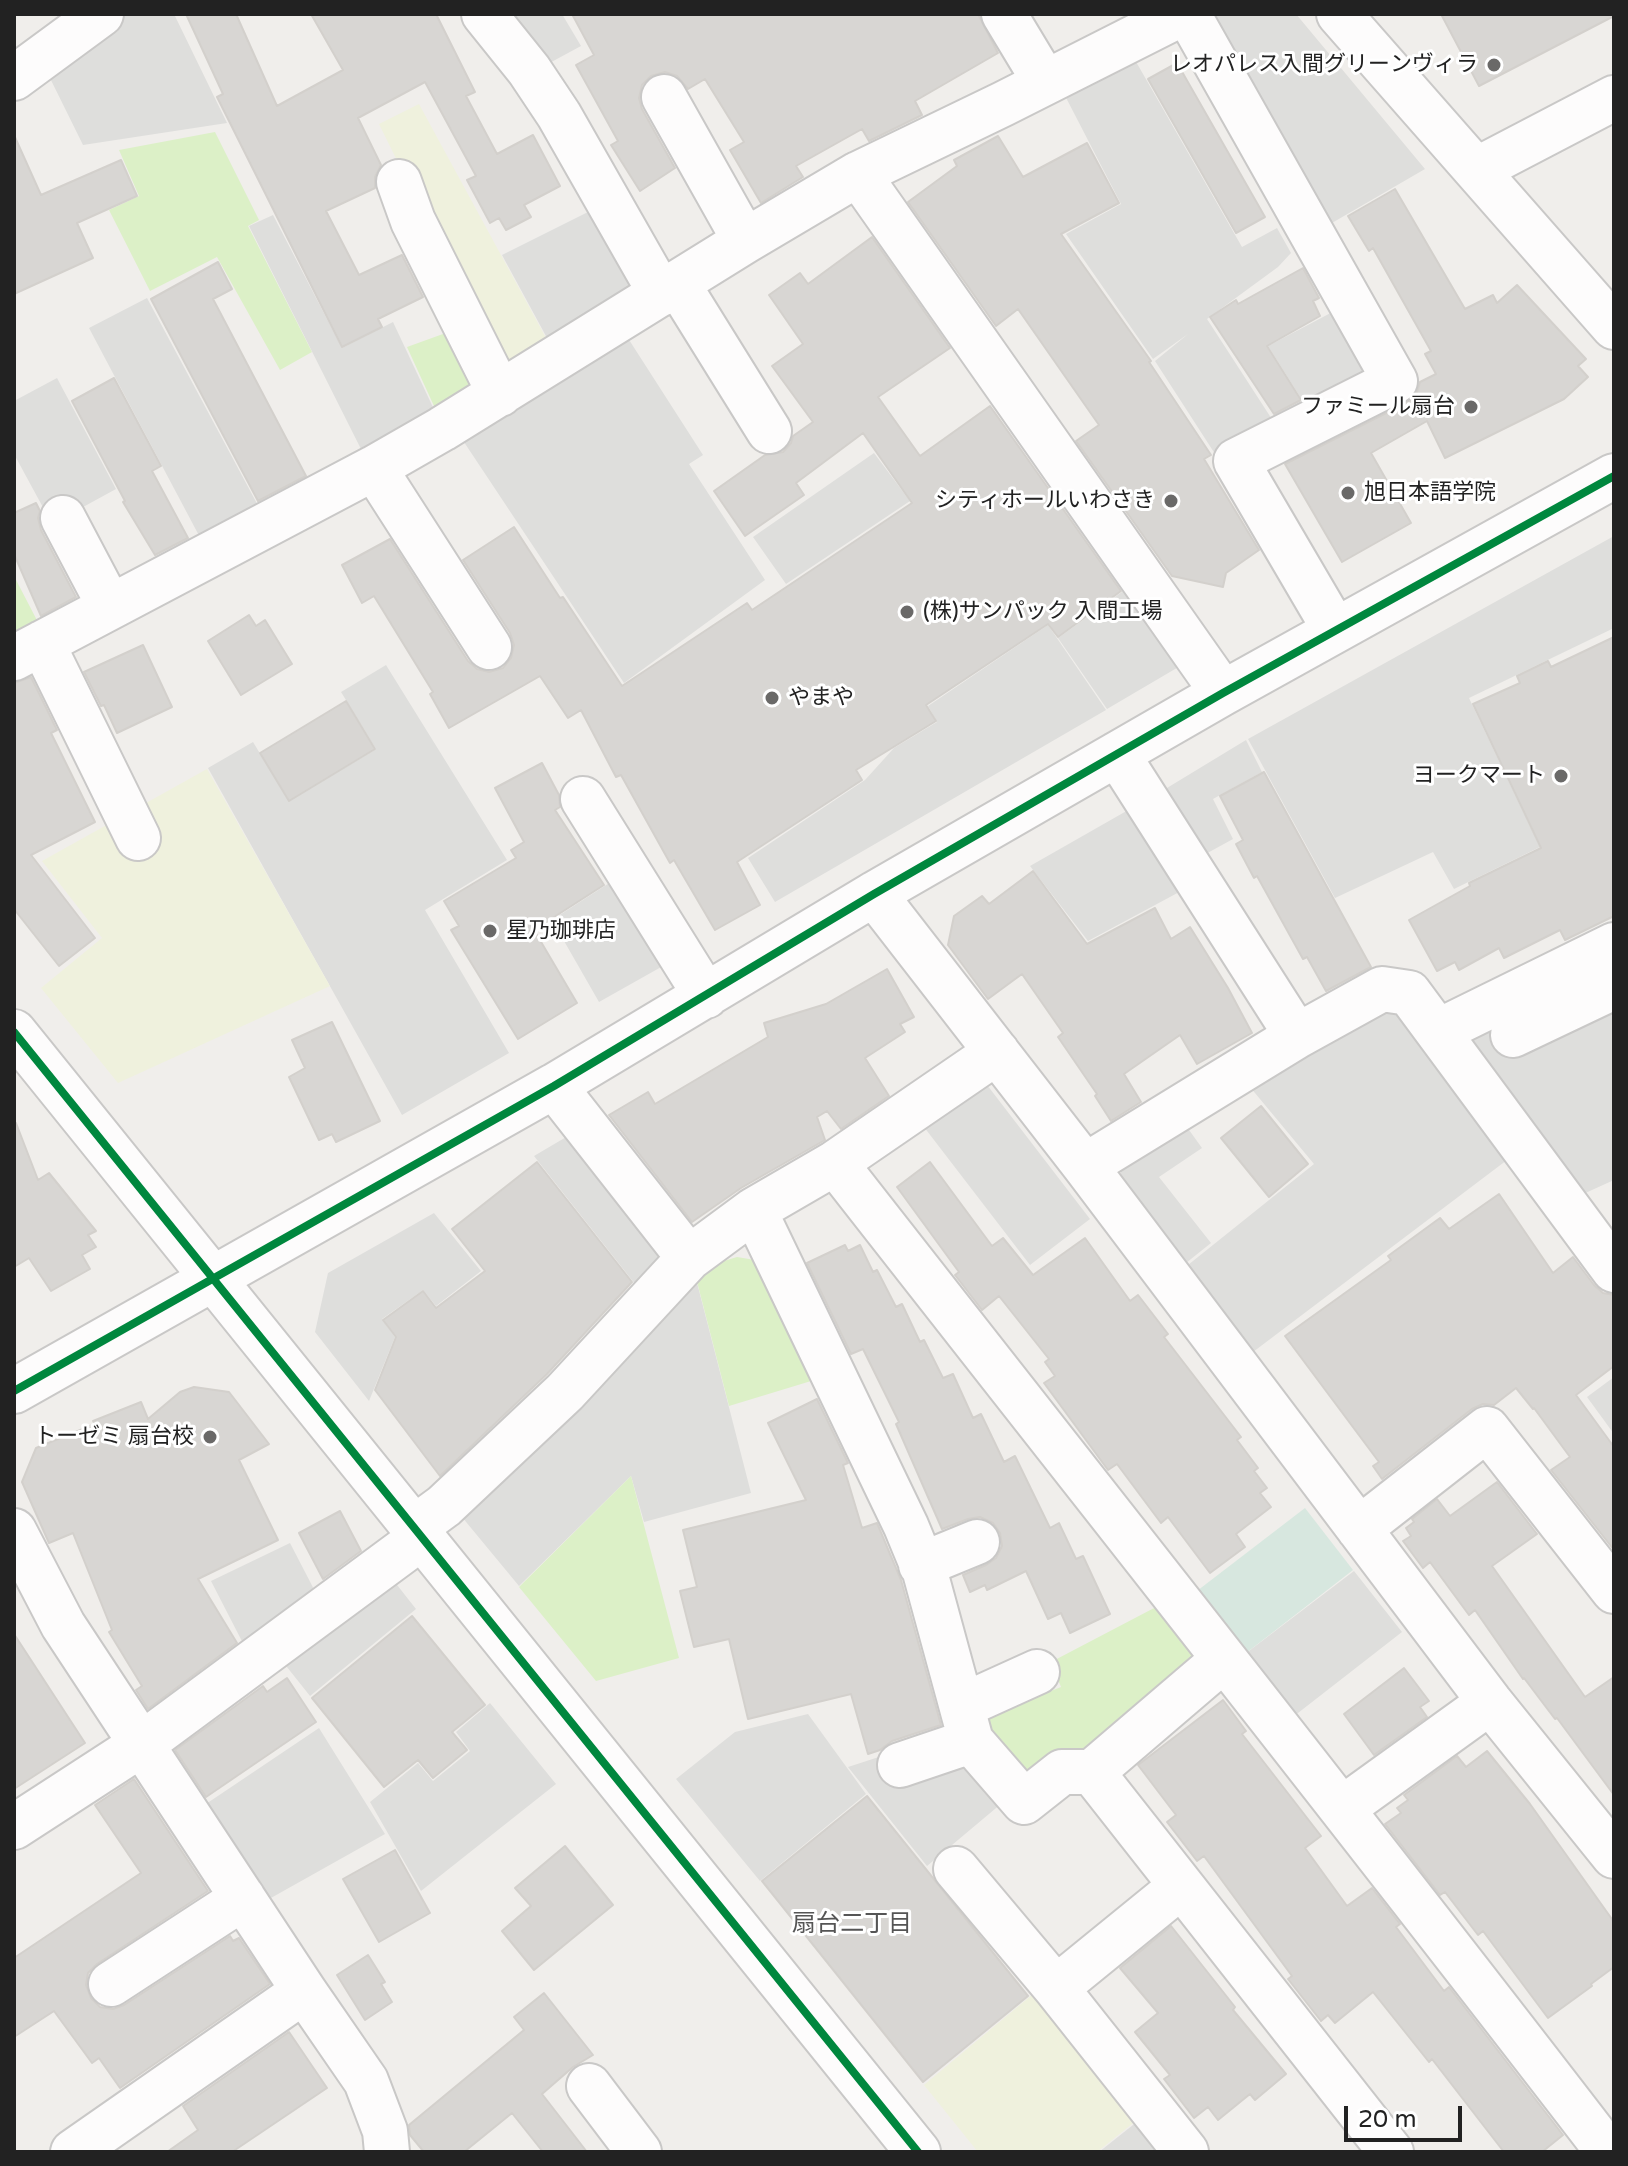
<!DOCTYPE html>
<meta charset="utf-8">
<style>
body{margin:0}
#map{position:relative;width:1628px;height:2166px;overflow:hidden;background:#f0eeeb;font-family:"Varela Round",sans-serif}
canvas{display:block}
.frame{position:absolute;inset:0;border:16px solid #222;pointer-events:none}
.scale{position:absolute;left:1344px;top:2106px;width:118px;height:36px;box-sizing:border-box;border:4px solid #222;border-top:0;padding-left:10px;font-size:24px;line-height:28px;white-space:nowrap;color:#222;-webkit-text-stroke:6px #fff;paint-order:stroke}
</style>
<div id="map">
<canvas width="1628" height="2166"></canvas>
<div class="frame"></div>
<div class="scale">20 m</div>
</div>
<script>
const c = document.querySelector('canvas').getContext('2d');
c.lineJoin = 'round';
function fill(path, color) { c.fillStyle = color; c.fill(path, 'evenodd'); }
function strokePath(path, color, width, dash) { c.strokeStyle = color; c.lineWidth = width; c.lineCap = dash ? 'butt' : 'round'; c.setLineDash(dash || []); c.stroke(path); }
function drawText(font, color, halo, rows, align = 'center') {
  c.font = font + ' "Varela Round","Noto Sans JP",sans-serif'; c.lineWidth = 6; c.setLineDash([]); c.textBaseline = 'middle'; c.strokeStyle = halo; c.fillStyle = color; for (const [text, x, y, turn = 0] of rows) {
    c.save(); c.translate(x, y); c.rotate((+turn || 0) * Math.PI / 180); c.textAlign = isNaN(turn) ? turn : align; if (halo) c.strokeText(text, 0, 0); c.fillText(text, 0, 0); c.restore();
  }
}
fill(new Path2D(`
 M126,14H174L227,123L83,145L46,70Z
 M503,14H562L581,46L544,66Z
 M1206,14H1296L1425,169L1325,227Z
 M1131,53L1242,247L1277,228L1291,253L1278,267L1207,319L1277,427L1217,457L1155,361L1188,334L1153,359L1066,234L1121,204L1061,88Z
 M596,208L639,282L553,349L502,255Z
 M273,215L342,348L393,322L438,418L365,457L249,226Z
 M147,298L262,513L204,545L89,328Z
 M1342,307L1374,364L1367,383L1309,411L1268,346Z
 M624,332L703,455L689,464L765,580L624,683L458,433Z
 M57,378L116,489L52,524L14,454V401Z
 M874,453L910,501L786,584L753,537Z
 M1614,536V628L1469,698L1540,847L1454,889L1433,852L1335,898L1248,739Z
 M1133,584L1187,662L1107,709L1058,638Z
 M1048,625L1106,710L775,902L748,858L865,780L894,748L937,722L928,706Z
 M386,665L507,860L425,910L509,1053L402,1115L208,768L253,742L289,801L376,749L341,692Z
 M1246,740L1262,772L1213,799L1233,839L1202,856L1162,791Z
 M1130,809L1183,890L1088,941L1030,866Z
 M617,878L670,962L599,1002L552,920Z
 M1614,960V1180L1581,1195L1470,1052L1472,1028Z
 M1383,1010L1405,1015L1511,1157L1253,1352L1188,1265L1314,1164L1250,1087Z
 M984,1081L1090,1219L1030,1265L924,1127Z
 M1184,1123L1202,1148L1159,1177L1211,1243L1186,1263L1120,1177L1124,1157Z
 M573,1133L675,1260L643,1294L534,1156Z
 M434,1213L481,1271L436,1306L423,1290L382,1319L395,1337L369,1401L315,1332L328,1273Z
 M694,1271L751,1493L644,1522L631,1476L519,1586L457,1511Z
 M1614,1377V1434L1587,1397Z
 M290,1543L319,1599L247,1651L211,1581Z
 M1354,1571L1402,1632L1289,1720L1241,1657Z
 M390,1576L416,1609L310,1696L279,1657Z
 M490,1703L556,1784L421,1891L370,1802L418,1763L433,1781L470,1751L456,1732Z
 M808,1714L866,1794L760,1881L676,1779L735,1732Z
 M319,1728L385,1834L262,1903L200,1808Z
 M885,1755L973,1758L1008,1798L927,1866L848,1767Z
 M1138,2121L1163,2152H1099Z`), '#dededc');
fill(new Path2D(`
 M419,104L552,349L504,377L379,124Z
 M207,769L330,986L118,1083L41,988L102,938L42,861Z
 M1033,1994L1137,2120L1097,2152H978L924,2085Z`), '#eff1dd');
fill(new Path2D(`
 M215,132L259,220L248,226L312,352L280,370L217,257L150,291L109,210L139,196L119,150Z
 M454,330L485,390L439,417L407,347Z
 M14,576L42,630L14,645Z
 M737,1257L755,1260L821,1378L729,1406L694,1270Z
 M631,1476L679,1658L596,1681L519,1587Z
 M1156,1607L1199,1661L1087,1758L1027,1786L977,1720L1061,1687L1051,1662Z`), '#dcf0c7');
fill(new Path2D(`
 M1305,1508L1353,1570L1241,1657L1193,1594Z`), '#d7e7df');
const building = new Path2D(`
 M186,14H236L277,106L343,70L311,14H436L475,92L466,96L497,154L533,135L560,186L524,205L531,217L506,230L499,218L490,223L467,180L476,176L425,82L358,118L381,165L375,177V188L326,211L359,275L402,255L423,297L378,319L382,327L342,347L217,97L223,94Z
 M572,14H978L998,53L915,101L922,115L869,141L862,129L796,166L803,177L761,203L730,150L744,142L705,79L688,89L677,76L665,72L651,76L642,85L639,98L642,109L675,168L640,191L611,145L618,141L576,65L594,55Z
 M1441,14H1614V16L1479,86Z
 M1177,63L1265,217L1236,233L1148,79Z
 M14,135L41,195L121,160L137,196L77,223L93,258L14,294Z
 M998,136L1023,177L1087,143L1119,203L1061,234L1151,361L1149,362L1211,455L1204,459L1259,550L1226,573L1223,587L1172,576L1076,441L1099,425L1018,309L996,326L908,202L957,166L954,160Z
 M1395,189L1465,309L1493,295L1497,303L1517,285L1586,359L1578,366L1588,377L1564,399L1445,458L1427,421L1371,453L1411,523L1342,562L1285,464L1406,403L1416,395L1420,382L1436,374L1425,354L1431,351L1373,248L1369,251L1348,216Z
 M872,237L950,348L878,397L920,456L990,406L1121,591L1058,637L1048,624L926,705L936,721L856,770L862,780L737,862L760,905L715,930L674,860L670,863L621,775L616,777L581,710L568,718L540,676L449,728L430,694L433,692L374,596L362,603L342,565L390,539L468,661L477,669L489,672L503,668L511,658L514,645L510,633L463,560L514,527L560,598L563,597L622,686L747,603L752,610L912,503L863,433L796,483L804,495L745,536L714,491L765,455L783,452L791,443L793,436L813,422L772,366L803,344L769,295L800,273L808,284Z
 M218,262L232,289L213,299L306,476L258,501L151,299Z
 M1303,268L1319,298L1313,301L1320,316L1267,346L1301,400L1274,414L1210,317L1236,300L1238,304Z
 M114,378L161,466L152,471L188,538L155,555L123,502L125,501L72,401Z
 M36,503L40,511L38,518L41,530L76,597L41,616L14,554V513Z
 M249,615L256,626L265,620L292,664L241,695L208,641Z
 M1614,637V916L1565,940L1560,930L1504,958L1499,948L1459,970L1455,962L1437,971L1409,920L1470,886L1469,883L1541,848L1473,704L1520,683L1517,676L1548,661L1551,667Z
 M143,645L172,707L117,733L104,705L101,706L84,672Z
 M31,677L57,730L51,733L95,822L31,855L95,938L59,966L14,909V683Z
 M346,701L375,749L289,801L260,753Z
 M542,763L559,795L560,807L555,810L604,885L534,930L577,1003L518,1039L451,930L459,926L444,901L516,858L511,850L524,842L495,788Z
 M1264,772L1371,967L1326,991L1307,957L1303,959L1257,876L1254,878L1236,844L1243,840L1220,796Z
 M1033,871L1087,944L1155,908L1171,939L1190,927L1228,988L1252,1033L1197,1064L1180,1035L1124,1074L1141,1102L1111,1121L1095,1096L1097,1094L1058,1037L1063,1033L1022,974L988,999L948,945L954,916L982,896L989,904Z
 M887,969L914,1017L900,1024L905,1032L865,1058L889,1096L841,1129L827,1111L817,1117L825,1140L741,1188L692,1222L609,1115L648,1092L655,1104L768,1037L764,1023L826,1004Z
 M332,1022L380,1121L336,1142L332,1134L319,1140L289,1077L305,1068L292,1040Z
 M1261,1106L1308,1164L1269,1197L1221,1138Z
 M16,1123L38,1180L49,1173L96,1231L88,1235L96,1247L82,1255L90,1269L51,1291L29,1258L14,1267V1124Z
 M537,1162L632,1282L547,1374L440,1476L375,1390L396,1337L383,1320L423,1291L436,1308L485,1271L452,1229Z
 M930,1162L992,1246L1003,1238L1033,1275L1085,1238L1130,1301L1138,1295L1168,1334L1164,1337L1241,1437L1237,1440L1258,1468L1254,1471L1267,1488L1260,1493L1271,1507L1236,1534L1245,1547L1210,1573L1168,1517L1161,1523L1117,1464L1108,1470L1044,1383L1055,1376L1045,1362L1049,1359L999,1296L982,1310L955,1275L959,1272L897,1187Z
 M1499,1194L1553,1273L1573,1257L1594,1285L1603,1293L1614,1295V1366L1576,1395L1614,1447V1550L1551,1470L1570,1457L1534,1408L1533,1409L1516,1388L1494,1405L1483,1404L1472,1409L1382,1479L1373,1466L1379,1462L1285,1336L1391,1260L1388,1256L1440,1218L1449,1229Z
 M845,1245L848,1251L860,1245L873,1272L877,1270L896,1307L902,1304L920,1342L924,1340L943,1378L953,1374L973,1418L981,1414L1004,1462L1015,1456L1050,1528L1059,1523L1076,1559L1083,1556L1110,1614L1070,1633L1061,1613L1048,1619L1026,1571L987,1590L985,1585L970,1592L963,1575L986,1565L996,1558L1002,1546L1000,1533L993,1523L980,1517L968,1519L942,1529L896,1424L899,1422L863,1349L851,1354L807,1263Z
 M194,1387L229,1392L269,1444L239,1460L278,1540L198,1579L237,1643L148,1709L136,1690L142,1686L109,1632L112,1630L73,1533L49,1543L22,1482L36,1448L95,1424L93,1421L141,1402L148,1419L180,1392Z
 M817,1399L848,1463L843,1465L862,1528L877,1523L901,1580L941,1725L892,1741L880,1750L868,1754L851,1694L748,1719L729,1639L694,1647L680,1591L697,1587L683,1530L806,1500L768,1423Z
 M1497,1482L1537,1534L1492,1566L1585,1697L1614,1677V1795L1557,1718L1555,1719L1524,1678L1523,1679L1475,1610L1469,1615L1430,1562L1423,1568L1403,1541L1411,1536L1406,1528L1414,1522L1412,1519L1437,1499L1450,1516Z
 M340,1511L361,1551L323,1579L299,1533Z
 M412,1616L485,1705L452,1732L467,1750L433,1778L418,1760L384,1787L312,1698Z
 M14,1634L85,1743L14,1789Z
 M1404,1668L1429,1701L1420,1707L1427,1717L1374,1755L1344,1714Z
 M287,1678L316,1722L206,1797L175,1750L263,1686L267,1692Z
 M1223,1700L1246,1731L1242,1734L1321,1836L1305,1848L1347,1906L1372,1888L1400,1924L1396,1927L1444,1991L1449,1987L1563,2135L1542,2152H1504L1432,2059L1429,2062L1373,1992L1335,2023L1328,2015L1321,2021L1288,1979L1292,1976L1204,1856L1197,1861L1167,1822L1176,1815L1138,1765Z
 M1487,1751L1530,1804L1614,1922V1967L1591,1984L1592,1986L1548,2018L1483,1931L1478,1935L1445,1892L1440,1895L1385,1824L1401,1813L1397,1808L1408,1800L1404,1795L1457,1756L1466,1767Z
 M134,1779L208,1891L97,1964L88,1973L86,1985L91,1998L100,2007L113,2009L124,2005L230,1936L233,1941L239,1938L270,1984L120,2088L99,2058L92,2063L54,2011L14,2037V1958L141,1873L95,1805Z
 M867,1796L1028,1996L923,2082L762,1881Z
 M565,1846L613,1905L534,1970L502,1931L531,1906L515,1888Z
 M395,1850L430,1913L379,1942L343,1879Z
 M1171,1926L1235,2007L1233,2010L1286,2074L1255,2100L1250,2094L1218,2120L1208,2107L1194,2118L1164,2079L1170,2075L1135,2032L1158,2013L1120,1968Z
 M368,1955L385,1982L381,1984L392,2002L365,2020L337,1975Z
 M544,1993L593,2055L573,2067L542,2094L587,2152H543L512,2113L464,2152H424L410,2135L409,2125L524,2030L514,2017Z
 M289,2032L327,2088L232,2152H167L198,2130L183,2106Z`);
fill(building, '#d8d6d3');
strokePath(building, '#d3d0cc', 2);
const minor = new Path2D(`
 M484,14L529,70L559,115L661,294
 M1004,14L1045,82
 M1188,14L1395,381L1236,461L1335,630
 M1339,14L1614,327
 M14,78L101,14
 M664,97L745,241
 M1478,169L1614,98
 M858,174L1223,693
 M399,182L413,221L500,394
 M677,283L769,431
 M374,468L489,647
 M63,518L110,607
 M42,643L138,838
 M14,658L374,468L442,429L745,241L858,174L1003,104L1181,14
 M1117,754L1297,1036
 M583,799L706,996
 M874,894L1085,1166L1490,1702L1614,1856
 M1439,1031L1614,945
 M14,1032L918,2152
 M1513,1035L1614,987
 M554,1086L689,1258
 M835,1163C1093,1493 1353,1820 1608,2152
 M1085,1166L1297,1036L1382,989L1409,993L1614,1270
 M754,1210L906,1526L925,1572L971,1741L1024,1802L1062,1772H1092
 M14,1391L554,1086L874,894L1223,693L1614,476
 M414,1528L444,1506L565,1392L689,1258L754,1210L835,1163L997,1052
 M1359,1529L1487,1429L1614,1591
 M14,1531L63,1625L304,1991L366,2081L385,2131L387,2152
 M921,1565L977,1542
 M1223,1660L1092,1772L1391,2152
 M962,1706L1037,1672
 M900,1765L971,1741
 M1343,1808L1490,1702
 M14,1827L142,1744L422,1537
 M956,1869L1056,1988L1186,2152
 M111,1984L243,1898
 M1056,1988L1180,1887
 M589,2086L639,2152
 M73,2152L304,1991`);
strokePath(minor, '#c9c8c7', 48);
strokePath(minor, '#fdfcfc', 44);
strokePath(new Path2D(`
 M14,1032L918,2152
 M14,1391L554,1086L874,894L1223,693L1614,476`), '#00873e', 8);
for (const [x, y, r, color] of [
 [1494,65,8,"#6a6968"],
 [1471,407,8,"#6a6968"],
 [1348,493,8,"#6a6968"],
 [1171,501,8,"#6a6968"],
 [907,612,8,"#6a6968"],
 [772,698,8,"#6a6968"],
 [1561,776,8,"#6a6968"],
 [490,931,8,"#6a6968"],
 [210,1437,8,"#6a6968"]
]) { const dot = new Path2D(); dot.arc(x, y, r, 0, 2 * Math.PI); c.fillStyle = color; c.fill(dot); strokePath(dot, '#fff', 3); }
drawText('22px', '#222', '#fff', [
 ["レオパレス入間グリーンヴィラ",1478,65],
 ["ファミール扇台",1455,407],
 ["旭日本語学院",1364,493,"left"],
 ["シティホールいわさき",1155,501],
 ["(株)サンパック 入間工場",923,612,"left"],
 ["やまや",788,698,"left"],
 ["ヨークマート",1545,776],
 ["星乃珈琲店",506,931,"left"],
 ["トーゼミ 扇台校",194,1437]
], 'right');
drawText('24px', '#555', '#fff', [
 ["扇台二丁目",852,1925]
]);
</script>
